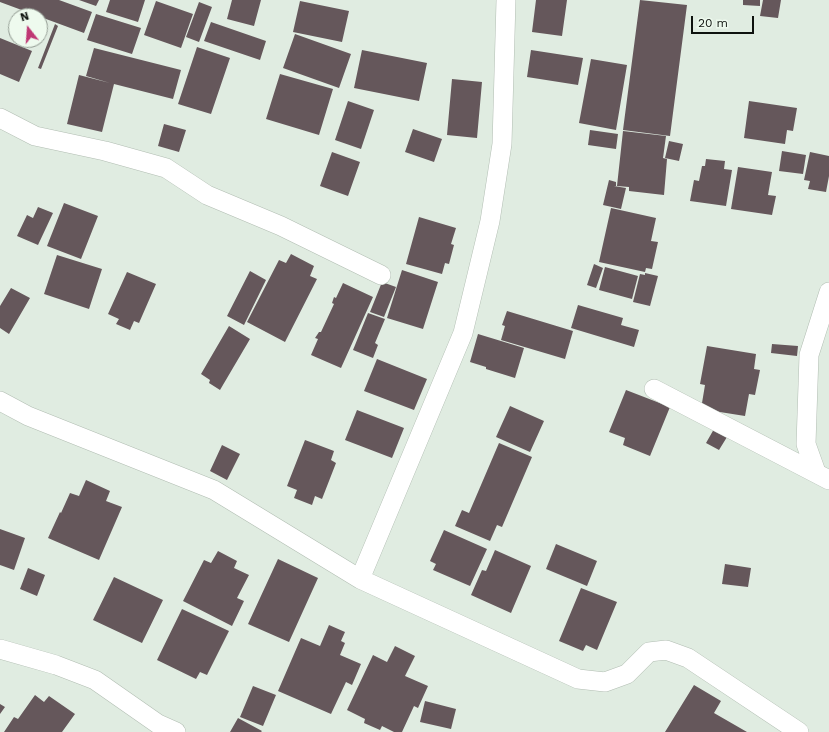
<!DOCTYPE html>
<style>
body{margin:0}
#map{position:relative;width:829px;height:732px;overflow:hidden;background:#e0ece1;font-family:"Work Sans",sans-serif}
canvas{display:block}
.north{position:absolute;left:8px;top:8px;width:40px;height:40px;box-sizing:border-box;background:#eefaee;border:1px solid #949d94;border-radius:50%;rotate:343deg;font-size:11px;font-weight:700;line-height:16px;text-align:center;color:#0e120e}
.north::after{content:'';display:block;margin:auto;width:14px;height:18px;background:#bf3774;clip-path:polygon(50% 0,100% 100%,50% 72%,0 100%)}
.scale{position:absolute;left:691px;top:16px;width:63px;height:18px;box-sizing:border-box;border:2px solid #0e120e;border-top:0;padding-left:5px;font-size:12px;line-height:14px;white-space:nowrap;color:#0e120e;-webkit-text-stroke:3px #eefaee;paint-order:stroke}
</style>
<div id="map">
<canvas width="829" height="732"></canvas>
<div class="north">N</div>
<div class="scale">20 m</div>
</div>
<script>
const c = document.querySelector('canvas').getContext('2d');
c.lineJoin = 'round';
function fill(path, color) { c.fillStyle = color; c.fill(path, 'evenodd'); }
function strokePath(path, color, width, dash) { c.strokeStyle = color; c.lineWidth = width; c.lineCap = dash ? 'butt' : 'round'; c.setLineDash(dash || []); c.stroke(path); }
fill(new Path2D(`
 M0,0H59L92,12L84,33L0,2Z
 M79,0H99L96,6Z
 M110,0H145L138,22L106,12Z
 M232,0H261L254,26L227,19Z
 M536,0H567L562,36L532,32Z
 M640,0L687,5L670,136L623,130Z
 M743,0H760V6L743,5Z
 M763,0H781L778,18L760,16Z
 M156,1L193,14L181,48L144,35Z
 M300,1L349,11L342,42L293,32Z
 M199,2L212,7L199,42L186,37Z
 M96,14L141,28L132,54L87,40Z
 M211,22L266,41L260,60L204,41Z
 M55,24L58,26L41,69L38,68Z
 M295,34L351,54L339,88L283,68Z
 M0,38L32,51L19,82L0,74Z
 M197,47L230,58L211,114L178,104Z
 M94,48L181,70L173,99L114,84L102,132L67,124L79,75L110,83L86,76Z
 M362,50L427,63L419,101L354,88Z
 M531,50L583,58L578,85L527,77Z
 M591,59L627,65L616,130L579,123Z
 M280,74L333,89L319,135L266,119Z
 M452,79L482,82L477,138L447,135Z
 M348,101L374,110L361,149L335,140Z
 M749,101L797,108L793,131L787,130L785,144L744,138Z
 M164,124L186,130L179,152L158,146Z
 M413,129L442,139L434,162L405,152Z
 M590,130L618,134L616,149L588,145Z
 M623,131L666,136L663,158L667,159L664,195L629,191V187L617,186Z
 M669,141L683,144L679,161L665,158Z
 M782,151L806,155L803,174L779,171Z
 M332,152L360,162L348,196L320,186Z
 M810,152L829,156V176L826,192L808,189L810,181L804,180Z
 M706,159L725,161L724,169L732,170L726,206L690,201L694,180L699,181L702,166H705Z
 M738,167L772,172L768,195L776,196L772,215L731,209Z
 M609,180L616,182V186H614L626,188L621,209L603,205Z
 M64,203L98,216L81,259L47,246Z
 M38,207L53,213L38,245L17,236L27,215L33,218Z
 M611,208L656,218L651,241L658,242L652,269L646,268L645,272L599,262Z
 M419,217L456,228L451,244L454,245L449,264L445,263L442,274L406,264Z
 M291,254L314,266L310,276L317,279L285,342L247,322L279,260L286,263Z
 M57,255L102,269L89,309L44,294Z
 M594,264L603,268L596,288L587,285Z
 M605,267L638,276L632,299L599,290Z
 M402,270L438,282L423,329L387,318Z
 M250,271L266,280L244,325L227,316Z
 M127,272L156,284L139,323L134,321L130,330L116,324L119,319L108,314Z
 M645,273L658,276L650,306L633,302L640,274L645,275Z
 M382,282L396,287L384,317L370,312Z
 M343,283L373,297L341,368L311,355L318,339L315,338L319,332H321L334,304L332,303L334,297L336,298Z
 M11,288L30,298L9,334L0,328V306Z
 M578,305L623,318L621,325L639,330L634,347L571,328Z
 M507,311L573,331L565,359L501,340L505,326L502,325Z
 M368,313L385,319L375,343L378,345L373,358L353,350Z
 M229,326L250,339L220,390L209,383L210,380L201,374Z
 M478,334L524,348L515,378L486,369V367L470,362Z
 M772,344L798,346L797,356L771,353Z
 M707,346L756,354L754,369L760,370L755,395L749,394L745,416L701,409L705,385L700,384Z
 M377,359L427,379L414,410L364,391Z
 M626,390L670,407L650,456L623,445L625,438L609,432Z
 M510,406L544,421L530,452L496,437Z
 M357,410L404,428L392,458L345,440Z
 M714,429L727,437L719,450L706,443Z
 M305,440L334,451L331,460L336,463L322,499L315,496L312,505L294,498L297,490L287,486Z
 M499,443L532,457L502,527L497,525L490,541L455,526L462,510L469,513Z
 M222,445L240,454L227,480L210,471Z
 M86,480L110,491L106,501L122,507L99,560L48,538L60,512L61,513L70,493L79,496Z
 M0,529L25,538L14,570L0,565Z
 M444,530L487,549L470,586L433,570L436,564L430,561Z
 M556,544L597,561L587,586L546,569Z
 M495,550L531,566L511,613L471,595L482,570L486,571Z
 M218,551L237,561L234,568L249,575L237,598L244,601L232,626L183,601L204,560L211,563Z
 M278,559L318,578L289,642L248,624Z
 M725,564L751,568L748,587L722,584Z
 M28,568L45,575L37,596L20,589Z
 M114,577L163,600L142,643L93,620Z
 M581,588L617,602L597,650L586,645L583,651L559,641Z
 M182,609L229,631L207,675L200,672L196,679L157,660Z
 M329,625L345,632L341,641L345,643L340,655L361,664L352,685L346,682L331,714L278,691L301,638L320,646Z
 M395,646L415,656L405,676L428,686L418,708L414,706L402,732H394L382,726L380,730L364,723L365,719L347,710L373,655L387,662Z
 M694,685L721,701L714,713L747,732H665Z
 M253,686L276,695L263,726L240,717Z
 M35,695L44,702L49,696L75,714L62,732H4L14,717L18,719Z
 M425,701L456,709L451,729L420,722Z
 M0,704L5,707L0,714Z
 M238,718L262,731L261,732H230Z`), '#65575b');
const minor = new Path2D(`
 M0,118L35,136L105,151L166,168L207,195L281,226L381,275
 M654,389L829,480
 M0,401L28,416L214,490L360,579L578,679L605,682L627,674L649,652L666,650L688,658L799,732
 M816,472L806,444L809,355L829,292
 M360,579L463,333L490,221L502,144L506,0
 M0,649L56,665L95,680L158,724L176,732`);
strokePath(minor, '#b1bdb2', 20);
strokePath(minor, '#fff', 19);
</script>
